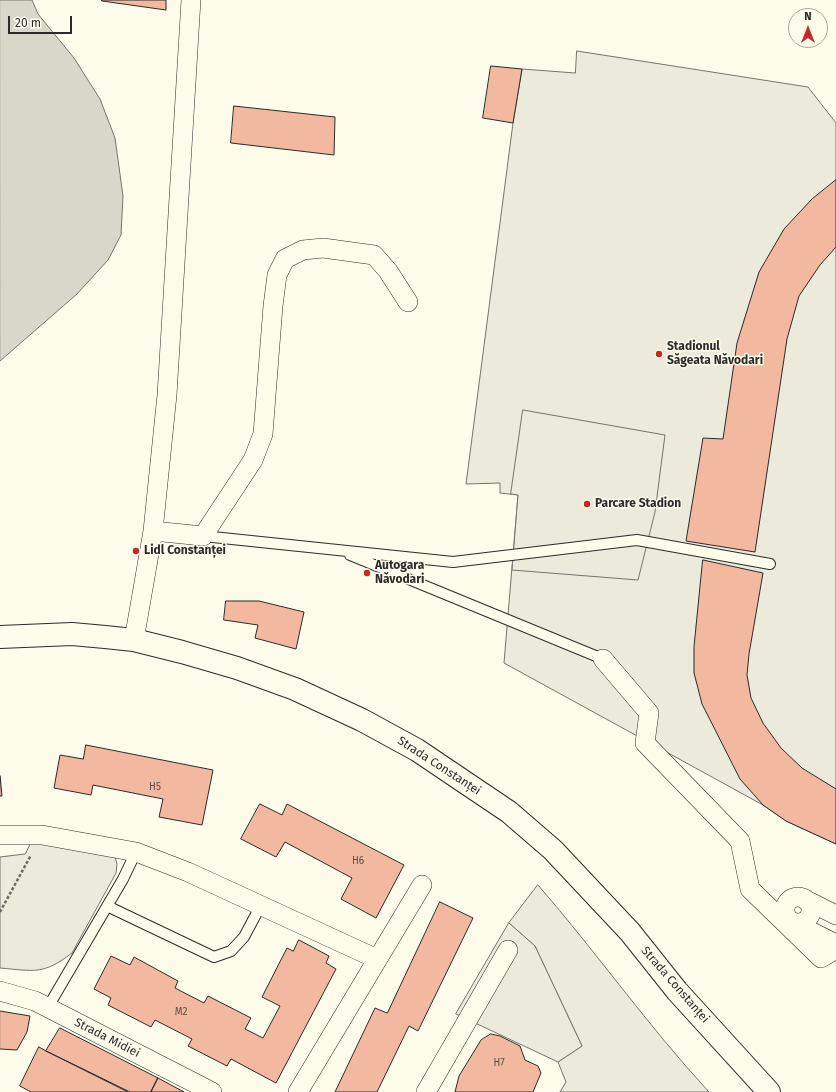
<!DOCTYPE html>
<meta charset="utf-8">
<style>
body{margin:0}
#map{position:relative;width:836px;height:1092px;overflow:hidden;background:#fdfbea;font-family:"Fira Sans",sans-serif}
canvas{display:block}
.north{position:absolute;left:788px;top:8px;width:40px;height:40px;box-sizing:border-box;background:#fdfbea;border:1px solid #a9a89e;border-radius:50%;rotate:0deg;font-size:11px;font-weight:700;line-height:16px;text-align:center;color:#2b2b2b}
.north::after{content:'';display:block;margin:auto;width:14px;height:18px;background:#c62828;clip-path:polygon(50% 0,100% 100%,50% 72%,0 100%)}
.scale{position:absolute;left:8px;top:16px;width:64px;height:18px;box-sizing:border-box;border:2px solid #2b2b2b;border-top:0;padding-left:5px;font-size:12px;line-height:14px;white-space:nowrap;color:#2b2b2b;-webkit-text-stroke:3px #fdfbea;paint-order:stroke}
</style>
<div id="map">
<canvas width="836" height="1092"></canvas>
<div class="north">N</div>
<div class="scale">20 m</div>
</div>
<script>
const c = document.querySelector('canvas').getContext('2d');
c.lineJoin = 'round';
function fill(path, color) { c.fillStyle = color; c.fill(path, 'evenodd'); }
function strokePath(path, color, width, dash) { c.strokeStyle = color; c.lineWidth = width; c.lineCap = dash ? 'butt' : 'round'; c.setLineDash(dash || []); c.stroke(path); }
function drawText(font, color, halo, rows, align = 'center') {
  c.font = font + ' "Fira Sans",sans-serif'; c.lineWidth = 3; c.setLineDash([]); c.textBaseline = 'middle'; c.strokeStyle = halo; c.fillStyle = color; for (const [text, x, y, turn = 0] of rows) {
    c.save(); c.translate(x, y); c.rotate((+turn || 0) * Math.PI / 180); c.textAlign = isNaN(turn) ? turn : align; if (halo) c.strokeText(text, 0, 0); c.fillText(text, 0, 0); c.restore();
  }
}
const green = new Path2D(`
 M577,51L808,87L836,123V844L786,821L763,805L504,663L518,495L500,493V483L466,484L513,123L522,69L575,73Z
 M32,841L115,857L117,864L116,873L72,953C43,975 35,971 0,968V857L25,854Z
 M538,885C597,953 648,1026 709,1092H560L566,1082L558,1062L582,1046L535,946L509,923Z`);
fill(green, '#ecebdb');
strokePath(green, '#74746e', 1);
const parking = new Path2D(`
 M523,410L665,435L655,512L638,580L512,570L518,495L511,494Z
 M509,923L535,946L582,1046L558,1062L456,1014Z`);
fill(parking, '#eceadb');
strokePath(parking, '#74746e', 1);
const water = new Path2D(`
 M0,0H32L38,14L74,58L100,99L115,138L123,196L121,235L108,260L77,294L0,361Z`);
fill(water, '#d8d7c9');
strokePath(water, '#74746e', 1);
const building = new Path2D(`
 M102,0H166V10L102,1Z
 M491,66L522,69L513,123L483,118Z
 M234,106L335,117L334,155L231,143Z
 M836,180V247L820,265L799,296L787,339L755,552L686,541L703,438L723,439L737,343L759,272L784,229L812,199Z
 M703,560L763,573L749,654L747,675L751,698L763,723L781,748L802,768L836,789V844L786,821L763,805L740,779L702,704L694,673V647Z
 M226,601H259L304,612L296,649L255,638L258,625L224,620Z
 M86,745L213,770L202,825L159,817L163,799L93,785L91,795L54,788L60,755L83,759Z
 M0,776L2,796H0Z
 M260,804L282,815L287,804L404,865L376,918L341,899L352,878L285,842L276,857L241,839Z
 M440,902L473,918L418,1031L409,1026L377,1092H335L375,1008L387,1013Z
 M299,940L329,956L326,963L336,969L276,1083L231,1059L227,1066L188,1046L192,1039L155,1020L151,1027L108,1005L111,998L94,989L111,956L130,965L134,957L178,981L175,988L204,1003L208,996L251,1018L245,1029L263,1038L280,1006L262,997L287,948L293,951Z
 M0,1011L30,1016L27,1032L17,1050L0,1049Z
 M60,1028L158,1078L151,1092H130L46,1051Z
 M491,1034L500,1036L520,1046L525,1060L538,1066L541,1073L533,1092H455L459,1076L481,1040Z
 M39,1047L46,1051L128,1092H31L20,1086Z
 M158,1078L184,1092H151Z`);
fill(building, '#f2b8a0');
strokePath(building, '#2b2b2b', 1);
const lane = new Path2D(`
 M203,536L453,562L637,540L770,564
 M350,555L603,659
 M107,906L214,957L231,951L244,937L261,905
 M48,1007L123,879L136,852`);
const street = new Path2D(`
 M153,531L203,536L253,460L263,434L273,306L277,275L285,259L303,250L323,248L374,255L388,271L408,302
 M134,640L153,531L167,395L191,0
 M603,659L649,713L645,743L740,841L750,889L821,958L836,949
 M0,835H42L136,852L188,872L377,959
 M785 910a13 13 0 1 1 26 0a13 13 0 1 1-26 0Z
 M804,899L836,915
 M794,923L836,944
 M0,991L35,1001L212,1092
 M298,1092L422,885
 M426,1092L508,950`);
const secondary = new Path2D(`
 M0,637L72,634L105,637L134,640L182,652L237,668L295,689L362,720L417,750L509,812L553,850L630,932L677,991L769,1092`);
strokePath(lane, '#2b2b2b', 12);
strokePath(street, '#2b2b2b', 20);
strokePath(secondary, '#2b2b2b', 24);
strokePath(new Path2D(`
 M0,912L31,855`), '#6a6964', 2.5, [3, 2]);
strokePath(lane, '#fdfbea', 10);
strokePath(street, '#fdfbea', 19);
strokePath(secondary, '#fdfbea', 22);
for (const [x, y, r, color] of [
 [659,354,4,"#c62828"],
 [587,504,4,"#c62828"],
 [136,551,4,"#c62828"],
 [367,573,4,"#c62828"]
]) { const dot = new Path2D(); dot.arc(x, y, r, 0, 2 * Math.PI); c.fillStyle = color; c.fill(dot); strokePath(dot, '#fdfbea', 1.5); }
drawText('10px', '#5d4e48', null, [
 ["H5",155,787],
 ["H6",358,861],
 ["M2",181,1012],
 ["H7",499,1063]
]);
drawText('bold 12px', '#2b2b2b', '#fdfbea', [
 ["Stadionul",667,347],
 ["Săgeata Năvodari",667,361],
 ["Parcare Stadion",595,504],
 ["Lidl Constanței",144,551],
 ["Autogara",375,566],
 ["Năvodari",375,580]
], 'left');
drawText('12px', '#2b2b2b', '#fdfbea', [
 ["Strada Constanței",439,766,33],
 ["Strada Constanței",675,985,49],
 ["Strada Midiei",107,1038,27]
]);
</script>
